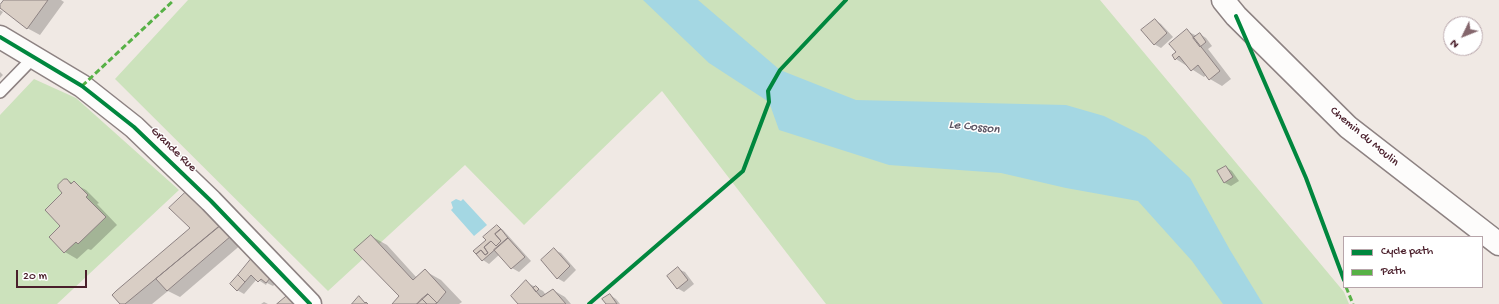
<!DOCTYPE html>
<style>
body{margin:0}
#map{position:relative;width:1499px;height:304px;overflow:hidden;background:#f0e9e4;font-family:"Gochi Hand",sans-serif}
canvas{display:block}
.legend{position:absolute;left:1343px;top:236px;width:140px;height:52px;box-sizing:border-box;background:#fff;border:1px solid #b7a5aa;margin:0;padding:5px 7px;list-style:none;font-size:12px;color:#4a1f2b}
.legend li{display:flex;align-items:center;gap:8px;height:20px}
.legend b{width:20px;border:1px solid #b7a5aa}
.north{position:absolute;left:1443px;top:16px;width:40px;height:40px;box-sizing:border-box;background:#fff;border:1px solid #b7a5aa;border-radius:50%;rotate:227deg;font-size:11px;font-weight:700;line-height:16px;text-align:center;color:#4a1f2b}
.north::after{content:'';display:block;margin:auto;width:14px;height:18px;background:#84666c;clip-path:polygon(50% 0,100% 100%,50% 72%,0 100%)}
.scale{position:absolute;left:16px;top:270px;width:71px;height:18px;box-sizing:border-box;border:2px solid #4a1f2b;border-top:0;padding-left:5px;font-size:12px;line-height:14px;white-space:nowrap;color:#4a1f2b;-webkit-text-stroke:3px #fff;paint-order:stroke}
</style>
<div id="map">
<canvas width="1499" height="304"></canvas>
<ul class="legend">
<li><b style="height:5px;background:#00873e"></b>Cycle path</li>
<li><b style="height:5px;background:#57b146"></b>Path</li>
</ul>
<div class="north">N</div>
<div class="scale">20 m</div>
</div>
<script>
const c = document.querySelector('canvas').getContext('2d');
c.lineJoin = 'round';
function fill(path, color) { c.fillStyle = color; c.fill(path, 'evenodd'); }
function strokePath(path, color, width, dash) { c.strokeStyle = color; c.lineWidth = width; c.lineCap = dash ? 'butt' : 'round'; c.setLineDash(dash || []); c.stroke(path); }
function drawText(font, color, halo, rows, align = 'center') {
  c.font = font + ' "Gochi Hand",sans-serif'; c.lineWidth = 3; c.setLineDash([]); c.textBaseline = 'middle'; c.strokeStyle = halo; c.fillStyle = color; for (const [text, x, y, turn = 0] of rows) {
    c.save(); c.translate(x, y); c.rotate((+turn || 0) * Math.PI / 180); c.textAlign = isNaN(turn) ? turn : align; if (halo) c.strokeText(text, 0, 0); c.fillText(text, 0, 0); c.restore();
  }
}
fill(new Path2D(`
 M188,0H1100L1344,292L1349,304H826L662,91L524,225L465,165L328,291L115,79Z
 M34,79L76,98L179,190L57,304H0V115Z`), '#cce2bc');
fill(new Path2D(`
 M643,0H698L780,70L856,100L1066,105L1104,116L1146,137L1190,178L1230,250L1263,304H1223L1192,261L1138,201L1066,188L1001,173L889,165L779,130L769,102L709,63Z
 M456,199L461,201L463,199L487,225L474,236L451,210L453,208L451,202Z`), '#a4d7e3');
fill(new Path2D(`
 M5,0H61L64,2L40,35L27,28L0,7Z
 M0,10L3,12L0,16Z
 M1155,20L1161,24L1173,37L1161,48L1154,44Z
 M1187,31L1197,36L1200,34L1206,38L1212,46L1208,49L1231,79L1222,86L1210,79L1206,75L1204,77L1176,59Z
 M0,72L3,75L0,78Z
 M1226,167L1232,171L1239,181L1231,186L1225,183Z
 M67,180L86,190L99,203L97,204L117,225L91,250L88,249L77,259L65,252L62,226L64,193Z
 M188,192L243,243L180,297L168,291L152,304H121L192,229Z
 M497,226L503,230L531,261L519,272L512,268L500,254L489,264L483,260L487,240Z
 M371,236L387,245L417,278L425,271L441,280L462,302L459,304H393L400,296Z
 M554,250L561,253L576,270L564,282L557,278Z
 M251,260L277,282L273,286L267,283L266,285L257,279L244,294L237,290Z
 M678,269L685,272L694,284L684,292L677,288Z
 M526,282L543,291L546,295L553,290L565,297L571,304H519Z
 M610,295L616,299L620,304H607Z
 M264,302L268,304H261Z`), '#0003');
const building = new Path2D(`
 M4,0H48L27,29L0,8V5Z
 M1155,19L1167,33L1154,45L1141,30Z
 M1187,29L1220,71L1209,80L1198,65L1191,71L1179,56L1175,60L1172,55L1176,52L1169,44Z
 M1200,33L1206,42L1200,47L1193,38Z
 M1226,166L1233,177L1224,183L1217,171Z
 M64,179H67L71,184L74,181L88,195L86,197L106,217L78,244L76,242L64,253L49,237L60,226L45,210L62,193L58,188V185Z
 M187,191L221,225L125,304H120L112,295L116,291L190,228L169,208Z
 M221,225L231,236L167,291L156,279Z
 M497,225L501,229L495,234L501,241L496,246L491,241L484,247L488,253L485,255L481,250L476,254L473,251L486,240L483,237Z
 M501,229L508,238L482,261L476,254L481,250L485,255L488,253L484,247L491,241L496,246L501,241L495,234Z
 M371,235L413,280L425,269L446,292L437,303L428,294L417,304H392L399,296L354,250Z
 M508,238L525,257L511,269L494,250Z
 M554,248L570,266L557,279L541,260Z
 M251,259L254,260L271,277L266,283L261,279L258,282L251,275L245,282L238,275Z
 M678,267L688,280L677,289L667,276Z
 M238,275L245,282L237,291L230,284Z
 M526,280L541,297L553,289L566,304H518L511,296Z
 M536,286L539,289L536,292L533,288Z
 M428,294L437,303L435,304H427L422,299Z
 M610,294L617,304H606L602,299Z
 M288,295L297,304H277Z
 M359,296L365,303L366,302L368,304H352Z
 M422,299L427,304H417Z`);
fill(building, '#d9cec5');
strokePath(building, '#8d8282', 1);
const service = new Path2D(`
 M0,92L34,57`);
const minor = new Path2D(`
 M1223,0L1236,16L1348,127L1499,244
 M0,37L82,86L134,127L211,201L310,304`);
strokePath(service, '#8d8282', 14);
strokePath(minor, '#8d8282', 25);
strokePath(service, '#fdfcfb', 11);
strokePath(minor, '#fdfcfb', 22);
strokePath(new Path2D(`
 M82,86L174,0
 M1346,287L1353,304`), '#57b146', 3, [6, 3]);
strokePath(new Path2D(`
 M1236,16L1306,178L1344,280
 M0,37L82,86L134,127L211,201L310,304
 M589,304L743,171L769,102L768,91L780,70L846,0`), '#00873e', 4);
drawText('12px', '#4a1f2b', '#fff', [
 ["Chemin du Moulin",1364,137,40],
 ["Grande Rue",173,150,44]
]);
drawText('italic 13px', '#5b5462', '#fff', [
 ["Le Cosson",974,128,6]
]);
</script>
